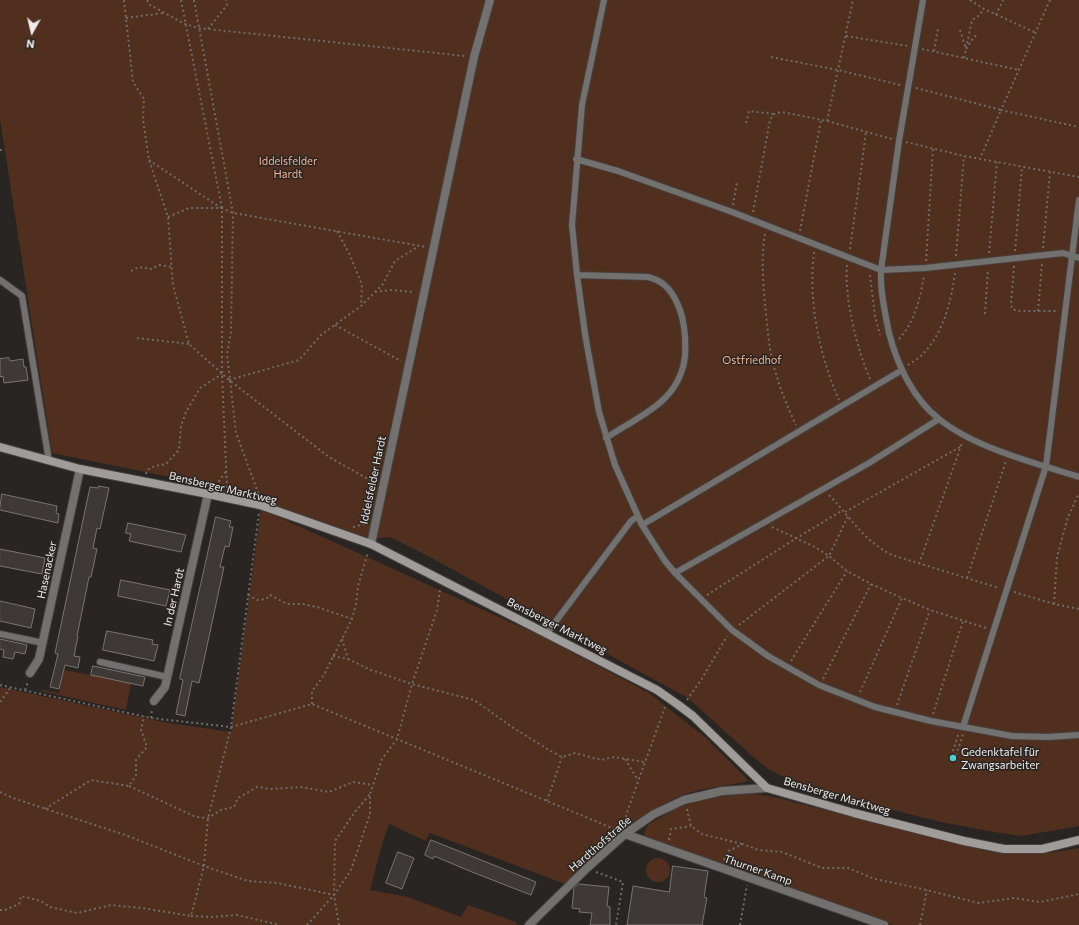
<!DOCTYPE html>
<meta charset="utf-8">
<style>
body{margin:0}
#map{position:relative;width:1079px;height:925px;overflow:hidden;background:#292522;font-family:Commissioner,sans-serif}
canvas{display:block}
.north{position:absolute;left:12px;top:12px;width:40px;height:40px;-webkit-text-stroke:3px #292522;paint-order:stroke;rotate:188deg;font-size:11px;font-weight:700;line-height:16px;text-align:center;color:#eeebea}
.north::after{content:'';display:block;margin:auto;width:14px;height:18px;background:#eeebea;clip-path:polygon(50% 0,100% 100%,50% 72%,0 100%)}
</style>
<div id="map">
<canvas width="1079" height="925"></canvas>
<div class="north">N</div>
</div>
<script>
const c = document.querySelector('canvas').getContext('2d');
c.lineJoin = 'round';
function fill(path, color) { c.fillStyle = color; c.fill(path, 'evenodd'); }
function strokePath(path, color, width, dash) { c.strokeStyle = color; c.lineWidth = width; c.lineCap = dash ? 'butt' : 'round'; c.setLineDash(dash || []); c.stroke(path); }
function drawText(font, color, halo, rows, align = 'center') {
  c.font = font + ' Commissioner,sans-serif'; c.lineWidth = 3; c.setLineDash([]); c.textBaseline = 'middle'; c.strokeStyle = halo; c.fillStyle = color; for (const [text, x, y, turn = 0] of rows) {
    c.save(); c.translate(x, y); c.rotate((+turn || 0) * Math.PI / 180); c.textAlign = isNaN(turn) ? turn : align; if (halo) c.strokeText(text, 0, 0); c.fillText(text, 0, 0); c.restore();
  }
}
fill(new Path2D(`
 M0,0H1079V826L1022,836L994,832L941,822L885,808L792,781L768,769L751,755L688,698L428,556L390,537L368,539L261,503L175,478L52,453L0,119Z
 M261,509L543,637L649,693L705,737L749,781C730,785 711,787 692,792C644,807 600,849 565,884L430,833L426,841L389,824L381,848L370,890L408,897L461,917L468,905L516,922L518,925H0V687L168,723L231,732Z
 M64,670L131,683L126,710L41,691L42,690L59,693Z
 M749,793L774,797L992,852C1023,855 1049,854 1079,848V925H893L650,840L645,838L644,832L648,825L678,807L713,797Z
 M646 870a12 12 0 1 1 24 0a12 12 0 1 1-24 0Z`), '#512f1e');
const building = new Path2D(`
 M9,358L10,361L23,359L24,367H26L28,380L4,383L3,376L0,377V359Z
 M99,486L109,488L100,529L97,528L93,548L97,549L91,577H89L77,636H78L74,656L80,657L78,668L65,665L59,689L50,687L58,654L55,653L90,487L98,488Z
 M2,494L57,506L56,513L59,514L58,523L0,510Z
 M216,517L231,521L229,527H233L229,547L225,546L220,567H224L199,683L192,681L185,716L176,714L183,680L180,679Z
 M128,523L186,535L181,552L129,541L131,534L126,533Z
 M0,549L45,558L42,574L0,566Z
 M121,580L170,590L166,606L118,596Z
 M0,601L35,609L31,628L0,621Z
 M107,631L153,640L152,644L158,645L154,661L103,650Z
 M0,639L27,645L25,654L15,652L13,659L3,657L4,650L0,649Z
 M93,666L145,677L143,686L91,675Z
 M431,840L536,882L531,895L472,872L434,856L433,859L425,855Z
 M398,852L414,858L402,889L386,883Z
 M673,866L708,871L704,897L707,898L702,925H627L633,886L669,892Z
 M579,884L609,887L607,906L610,907V925H590L592,913L579,912L580,909L572,908L574,888Z`);
fill(building, '#3e3937');
strokePath(building, '#797471', 1);
const lane = new Path2D(`
 M604,0L582,105L572,225L577,275L585,334L599,412L615,465L642,525L665,561L675,573L732,630L768,656L819,685L875,707L931,721L1012,736L1048,737L1079,735
 M923,0L899,141L881,270C880,291 885,312 889,333C897,364 913,399 939,419C975,448 1035,463 1079,477
 M576,159L618,171L732,212L881,270L925,268L1063,253L1079,258
 M577,275L648,277C666,281 674,294 680,310C685,325 686,340 685,356C680,402 640,415 606,438
 M0,280L22,296L49,461
 M642,525L902,370
 M675,573L869,463L939,419
 M547,633L631,521L637,517
 M0,634L43,643
 M100,662L167,677
 M963,727L1046,466L1079,200`);
const street = new Path2D(`
 M371,544L474,57L490,0
 M30,673L39,659L80,469
 M154,701L165,687L208,494
 M625,834L884,925
 M529,925L587,868L625,834L654,814L684,800L722,791L767,788`);
const secondary = new Path2D(`
 M0,447L80,469L208,494L260,505L371,544L657,690L677,704L693,716L767,788L854,813L964,841L1004,849H1042L1079,840`);
strokePath(lane, '#45413e', 8);
strokePath(street, '#45413e', 10);
strokePath(secondary, '#45413e', 10);
strokePath(new Path2D(`
 M124,0L133,82L144,99L143,120L149,160L168,217L173,285L189,344L229,380L329,457L375,483
 M147,0L150,5L185,24L198,28L465,56
 M181,0L222,208V374L227,489
 M194,0L233,213L231,332L227,354L236,433L259,495
 M970,0L984,9L1034,32
 M1050,0L1001,110L1079,127
 M996,15L1003,0
 M126,18L163,13
 M208,29L227,5L226,0
 M960,30L966,49L973,38L978,34
 M846,36L908,46
 M922,49L1019,70
 M934,51L938,28
 M771,57L838,70L900,85
 M964,58L972,20L980,15L983,9
 M916,88L1001,110L980,159
 M827,121L853,0
 M746,123L749,111L774,114
 M906,142L964,156L1079,177
 M0,150H2
 M149,160L221,208
 M733,205L737,182
 M753,212L770,120L774,114L782,112L827,121L892,139
 M168,217L189,208H222L233,213L426,247
 M337,231L350,255L362,285L361,305
 M800,231L821,120
 M765,234C761,257 763,281 765,304C767,322 768,341 772,359C777,381 786,404 796,425
 M1043,248L1050,172
 M850,249L862,163L866,131
 M1015,251L1022,167
 M814,252C808,302 819,354 839,400
 M989,253L997,162
 M956,256L964,156
 M926,261L933,149
 M847,265C844,298 857,349 870,379
 M1014,266L1011,304L1012,309L1018,311H1058
 M131,271L139,267L151,269L159,265L172,267
 M870,275L875,316L880,335
 M375,292L390,290L414,292
 M1038,311L1042,263
 M985,314L988,269
 M335,325L401,361
 M137,338L189,344
 M899,339C914,323 921,297 924,275
 M908,365C913,362 919,358 923,354C944,332 951,301 955,273
 M229,380L299,360L321,335L361,306L383,284L395,261L419,246
 M146,474L147,470L155,466L166,464L179,450L181,426L186,412L200,388L222,374
 M216,486L226,471
 M829,495C850,517 864,541 892,555L999,588
 M845,512L960,447
 M353,527L365,524
 M772,527L815,547L829,556L847,571L871,584L902,598
 M919,564L962,443
 M967,578L1006,461
 M1014,592L1054,604L1079,609
 M248,595L257,600L266,599L270,595L287,604H303L317,607L352,619
 M707,595L795,539L843,510
 M1054,604L1057,557L1068,517L1079,493
 M739,625L829,556L848,516
 M342,639L348,659
 M333,656L348,659L371,670L412,684L474,700L512,727L549,750L562,757L575,753L601,760L614,757L644,762
 M791,661L847,571
 M823,679L871,584
 M0,685L151,718L231,727L312,704L617,830
 M25,690L28,682
 M860,692L902,598L930,610L986,628
 M687,700L701,680L727,636
 M0,702L11,687
 M312,704V691L324,675L352,619L356,604L358,586L368,552
 M897,705L930,610
 M933,714L963,621
 M151,718L152,709
 M958,735L951,757L955,758L963,734
 M625,759L638,780
 M129,786L196,817L208,818L221,810L234,807L238,798L257,787L272,789L301,787L329,792L353,782L373,785
 M0,792L13,798L125,835L204,866L248,881L277,883L334,895
 M547,801L562,757
 M45,809L91,780L129,786L136,776V760L147,747L141,730L144,716
 M687,809L691,826L702,834L742,844
 M627,822L626,815L665,707
 M669,840L671,829L691,826
 M724,860L728,851L743,844L758,850L782,852L822,868H848L875,879L918,888L979,903L1014,898L1040,902L1079,894
 M596,872L623,882L616,925
 M0,910H5L19,904L21,896L41,901L50,907L77,913L111,905L142,908L191,916L204,866L208,818L231,727L259,513
 M191,916L211,917L237,915L280,925
 M307,925L334,895L351,870L370,814V794L382,759L397,739L412,684L437,610L440,589
 M339,925L334,895L335,841L354,813L370,794
 M740,925L747,885
 M920,925L927,890`), '#6e6b68', 2, [2, 3]);
strokePath(lane, '#737170', 6);
strokePath(street, '#737170', 8);
strokePath(secondary, '#a09c9a', 8);
for (const [x, y, r, color] of [
 [953,758,4,"#52cdce"]
]) { const dot = new Path2D(); dot.arc(x, y, r, 0, 2 * Math.PI); c.fillStyle = color; c.fill(dot); strokePath(dot, '#292522', 1.5); }
drawText('11px', '#f4b293', '#292522', [
 ["Iddelsfelder",288,161],
 ["Hardt",288,174],
 ["Ostfriedhof",752,360]
]);
drawText('11px', '#eeebea', '#292522', [
 ["Iddelsfelder Hardt",373,480,-78],
 ["Bensberger Marktweg",223,488,13],
 ["Hasenacker",47,570,-78],
 ["In der Hardt",174,597,-77],
 ["Bensberger Marktweg",557,626,27],
 ["Bensberger Marktweg",837,796,16],
 ["Hardthofstraße",600,844,-41],
 ["Thurner Kamp",758,870,19]
]);
drawText('11px', '#eeebea', '#292522', [
 ["Gedenktafel für",961,752],
 ["Zwangsarbeiter",961,765]
], 'left');
</script>
